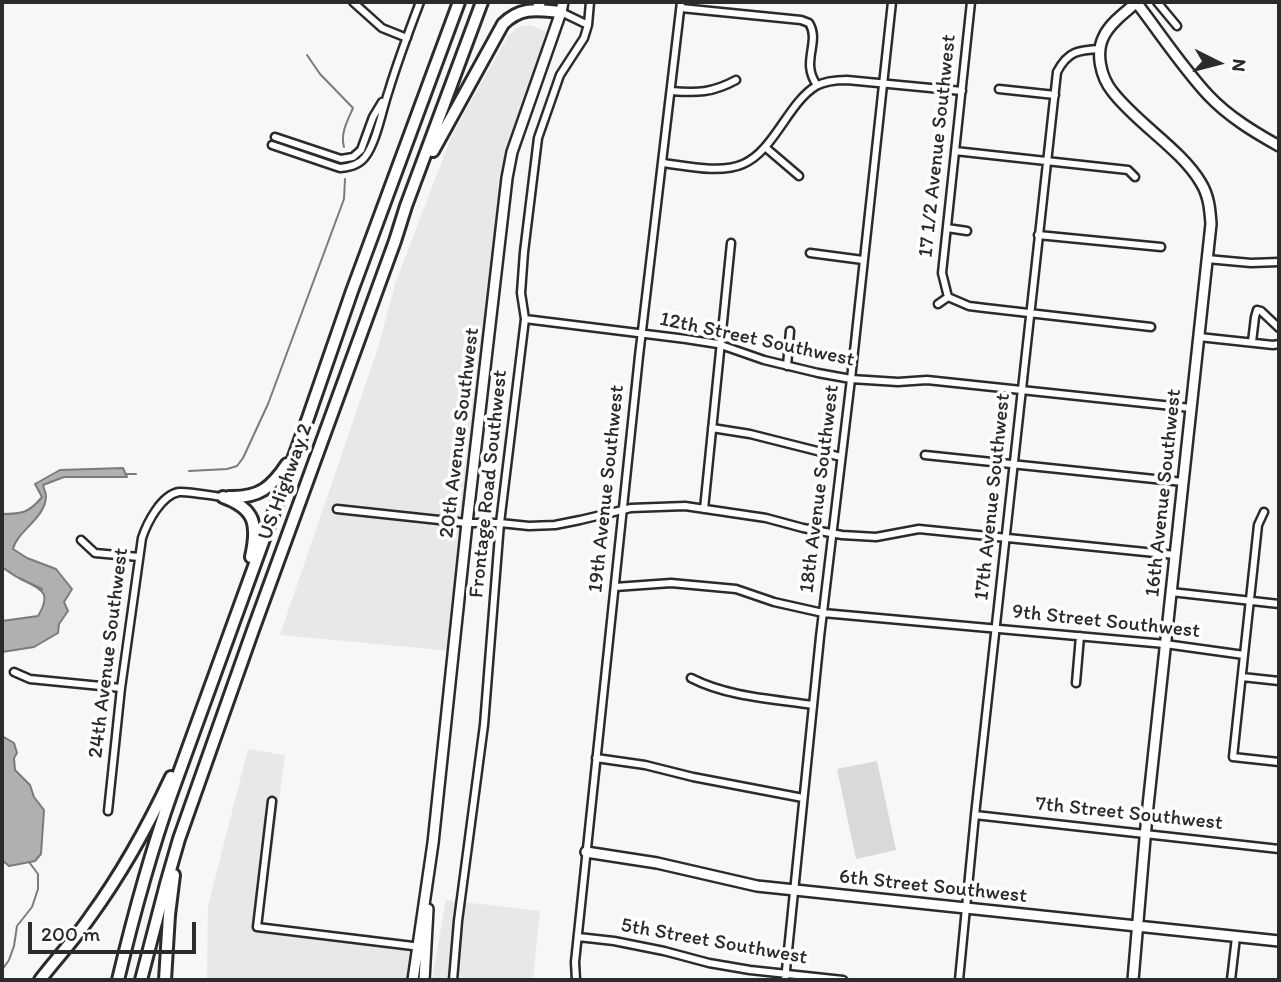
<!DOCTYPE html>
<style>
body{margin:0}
#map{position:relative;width:1281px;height:982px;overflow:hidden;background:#f7f7f7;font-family:Itim,sans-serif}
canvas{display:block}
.frame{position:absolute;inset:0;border:4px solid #2b2b2b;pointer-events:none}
.north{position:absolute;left:1183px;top:28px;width:70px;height:70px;-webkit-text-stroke:5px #fff;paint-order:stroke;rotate:96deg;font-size:19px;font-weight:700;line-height:28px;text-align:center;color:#2b2b2b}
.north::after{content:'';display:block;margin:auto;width:24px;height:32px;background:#2b2b2b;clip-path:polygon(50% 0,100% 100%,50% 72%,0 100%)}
.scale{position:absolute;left:28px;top:922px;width:168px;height:32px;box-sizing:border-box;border:4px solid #2b2b2b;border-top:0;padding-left:9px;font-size:21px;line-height:24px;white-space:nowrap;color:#2b2b2b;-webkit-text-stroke:5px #fff;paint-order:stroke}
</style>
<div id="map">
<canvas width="1281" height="982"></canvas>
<div class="frame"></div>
<div class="north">N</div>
<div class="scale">200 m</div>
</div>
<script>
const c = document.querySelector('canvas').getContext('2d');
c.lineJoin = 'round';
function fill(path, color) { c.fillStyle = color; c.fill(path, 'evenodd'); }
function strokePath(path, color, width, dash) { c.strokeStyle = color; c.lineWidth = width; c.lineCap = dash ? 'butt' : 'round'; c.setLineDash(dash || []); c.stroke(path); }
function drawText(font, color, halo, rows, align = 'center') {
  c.font = font + ' Itim,sans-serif'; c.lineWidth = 7; c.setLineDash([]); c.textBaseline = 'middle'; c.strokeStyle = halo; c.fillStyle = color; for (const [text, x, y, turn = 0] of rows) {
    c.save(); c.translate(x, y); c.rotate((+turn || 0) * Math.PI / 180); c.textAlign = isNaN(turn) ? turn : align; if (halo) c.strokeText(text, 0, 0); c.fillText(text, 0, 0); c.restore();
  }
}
fill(new Path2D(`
 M531,25L552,35L511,150L452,651L280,635L379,345L395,284L452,135L508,36L518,27Z
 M248,749L285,755L263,923L415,940L410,980H207L208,906Z
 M446,900L540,911L533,980H432Z`), '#e8e8e8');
fill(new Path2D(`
 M877,761L896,850L856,859L837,769Z`), '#d9d9d9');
const water = new Path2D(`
 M123,468L127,477H64L43,485C44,489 46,493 46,496C46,518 17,531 13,549L27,558L56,569L72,589L64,602L68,611L59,624L58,633L34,647L2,652V621L38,616C53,591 40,589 21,579C14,576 8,571 2,567V514C22,514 29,513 42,497L35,484L60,470Z
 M2,736L14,743L17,753L14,758L15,770L30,785L34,797L44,810L41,854L35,861L9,866L2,860Z`);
fill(water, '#b0b0b0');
strokePath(water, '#7b7b7b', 2);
strokePath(new Path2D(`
 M307,55L320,74L353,108C348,120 340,133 344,147
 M189,471L227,469L237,466L243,458L268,404L344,199L345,179
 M127,474H136
 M19,578L42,589
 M2,970L9,960L14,946L17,926L32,907L38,889V874L29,862`), '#7b7b7b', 2);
const street = new Path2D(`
 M353,2L382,28L407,38
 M971,2L942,273L948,297L969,306L985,308L1151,327
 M1157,2L1177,26
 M681,8L801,20L809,23C821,42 800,62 817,85
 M561,12L588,25
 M999,89L1055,95
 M671,91C697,93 712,93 736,80
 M275,137L341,159L353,157L361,150L373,117L382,102
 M272,145L340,168C350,167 359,165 365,157C377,141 382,110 389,90C398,60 409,31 420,2
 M765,147L799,176
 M955,151L1128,170L1135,177
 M663,163C686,166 721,174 743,164C774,151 788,103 816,86C825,81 837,80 847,80L962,91
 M947,228L967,231
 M1038,235L1161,247
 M810,253L863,260
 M1207,259L1251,263L1279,262
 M938,304L948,297
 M525,319L686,339L718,344L764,360L818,373L851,379L898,382L927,380L1191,408
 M1199,337L1273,345L1279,344
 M1252,342L1255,317L1257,310L1261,311L1279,328
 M787,366L790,331
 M712,428L750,434L841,457
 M925,455L1183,482
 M337,509L467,523H500L529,526L555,525L580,520L631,508L685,506L766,518L803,528L842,535L876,537L919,529L1175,555
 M704,509L731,243
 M1264,512L1258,525L1233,757L1279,762
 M81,540L95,553L139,557
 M615,587L671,583L736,589L774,602L823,613L1165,644L1244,655
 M1171,592L1279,604
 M14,672L30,679L121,688
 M1242,677L1279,681
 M691,678C728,697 773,699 813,705
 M1076,683L1080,636
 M596,758L645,765L693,777L803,798
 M272,801L257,927L421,947
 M108,811L121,688L142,538C147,523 161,495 179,492C188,491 212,496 223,497
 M975,815L1279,849
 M578,937L614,941L664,951L709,963L750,970L843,980
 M453,980L458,921L484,725L500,523L525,319L521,293L524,252L538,138L560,75L584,38L588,25L590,2
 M576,980L575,962L639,356L681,2
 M785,980L820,637L851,379L892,2
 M959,980L975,815L1057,72C1068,51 1078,50 1101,49
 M1231,980L1236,937`);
const secondary = new Path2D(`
 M1136,2C1160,33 1182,67 1209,96C1229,117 1254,132 1279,146
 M586,852L657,863L757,886L1279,941
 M413,980L433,843L467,523L507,178L512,152L561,12L563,2
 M424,980L428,909
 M1133,980L1147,815L1211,224C1210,210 1209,196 1201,183C1181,149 1136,123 1112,91C1101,77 1095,53 1104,36C1111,22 1126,12 1137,2`);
const highway = new Path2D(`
 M538,2H540
 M433,151L503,24C522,6 537,10 561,12
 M223,497C256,509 258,525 251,557
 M229,497C259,498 271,488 287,464
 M40,980C56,959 75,939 90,917C122,873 148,826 171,777
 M118,980C133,917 150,854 172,792L308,418L352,291L459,2
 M141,980L166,884L179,839L253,630L395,241L406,206L482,2
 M165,980L169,915L174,875`);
strokePath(street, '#2b2b2b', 11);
strokePath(secondary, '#2b2b2b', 14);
strokePath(highway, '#2b2b2b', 16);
strokePath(street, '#fff', 6);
strokePath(secondary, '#fff', 9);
strokePath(highway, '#fff', 10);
drawText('21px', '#2b2b2b', '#fff', [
 ["17 1/2 Avenue Southwest",938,146,-84],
 ["12th Street Southwest",757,340,12],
 ["20th Avenue Southwest",460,433,-83],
 ["US Highway 2",286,482,-70],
 ["Frontage Road Southwest",489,484,-84],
 ["19th Avenue Southwest",607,489,-84],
 ["18th Avenue Southwest",820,489,-83],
 ["16th Avenue Southwest",1164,493,-84],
 ["17th Avenue Southwest",993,497,-84],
 ["9th Street Southwest",1106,622,6],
 ["24th Avenue Southwest",109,653,-83],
 ["7th Street Southwest",1129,814,6],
 ["6th Street Southwest",933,887,6],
 ["5th Street Southwest",714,942,10]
]);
</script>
